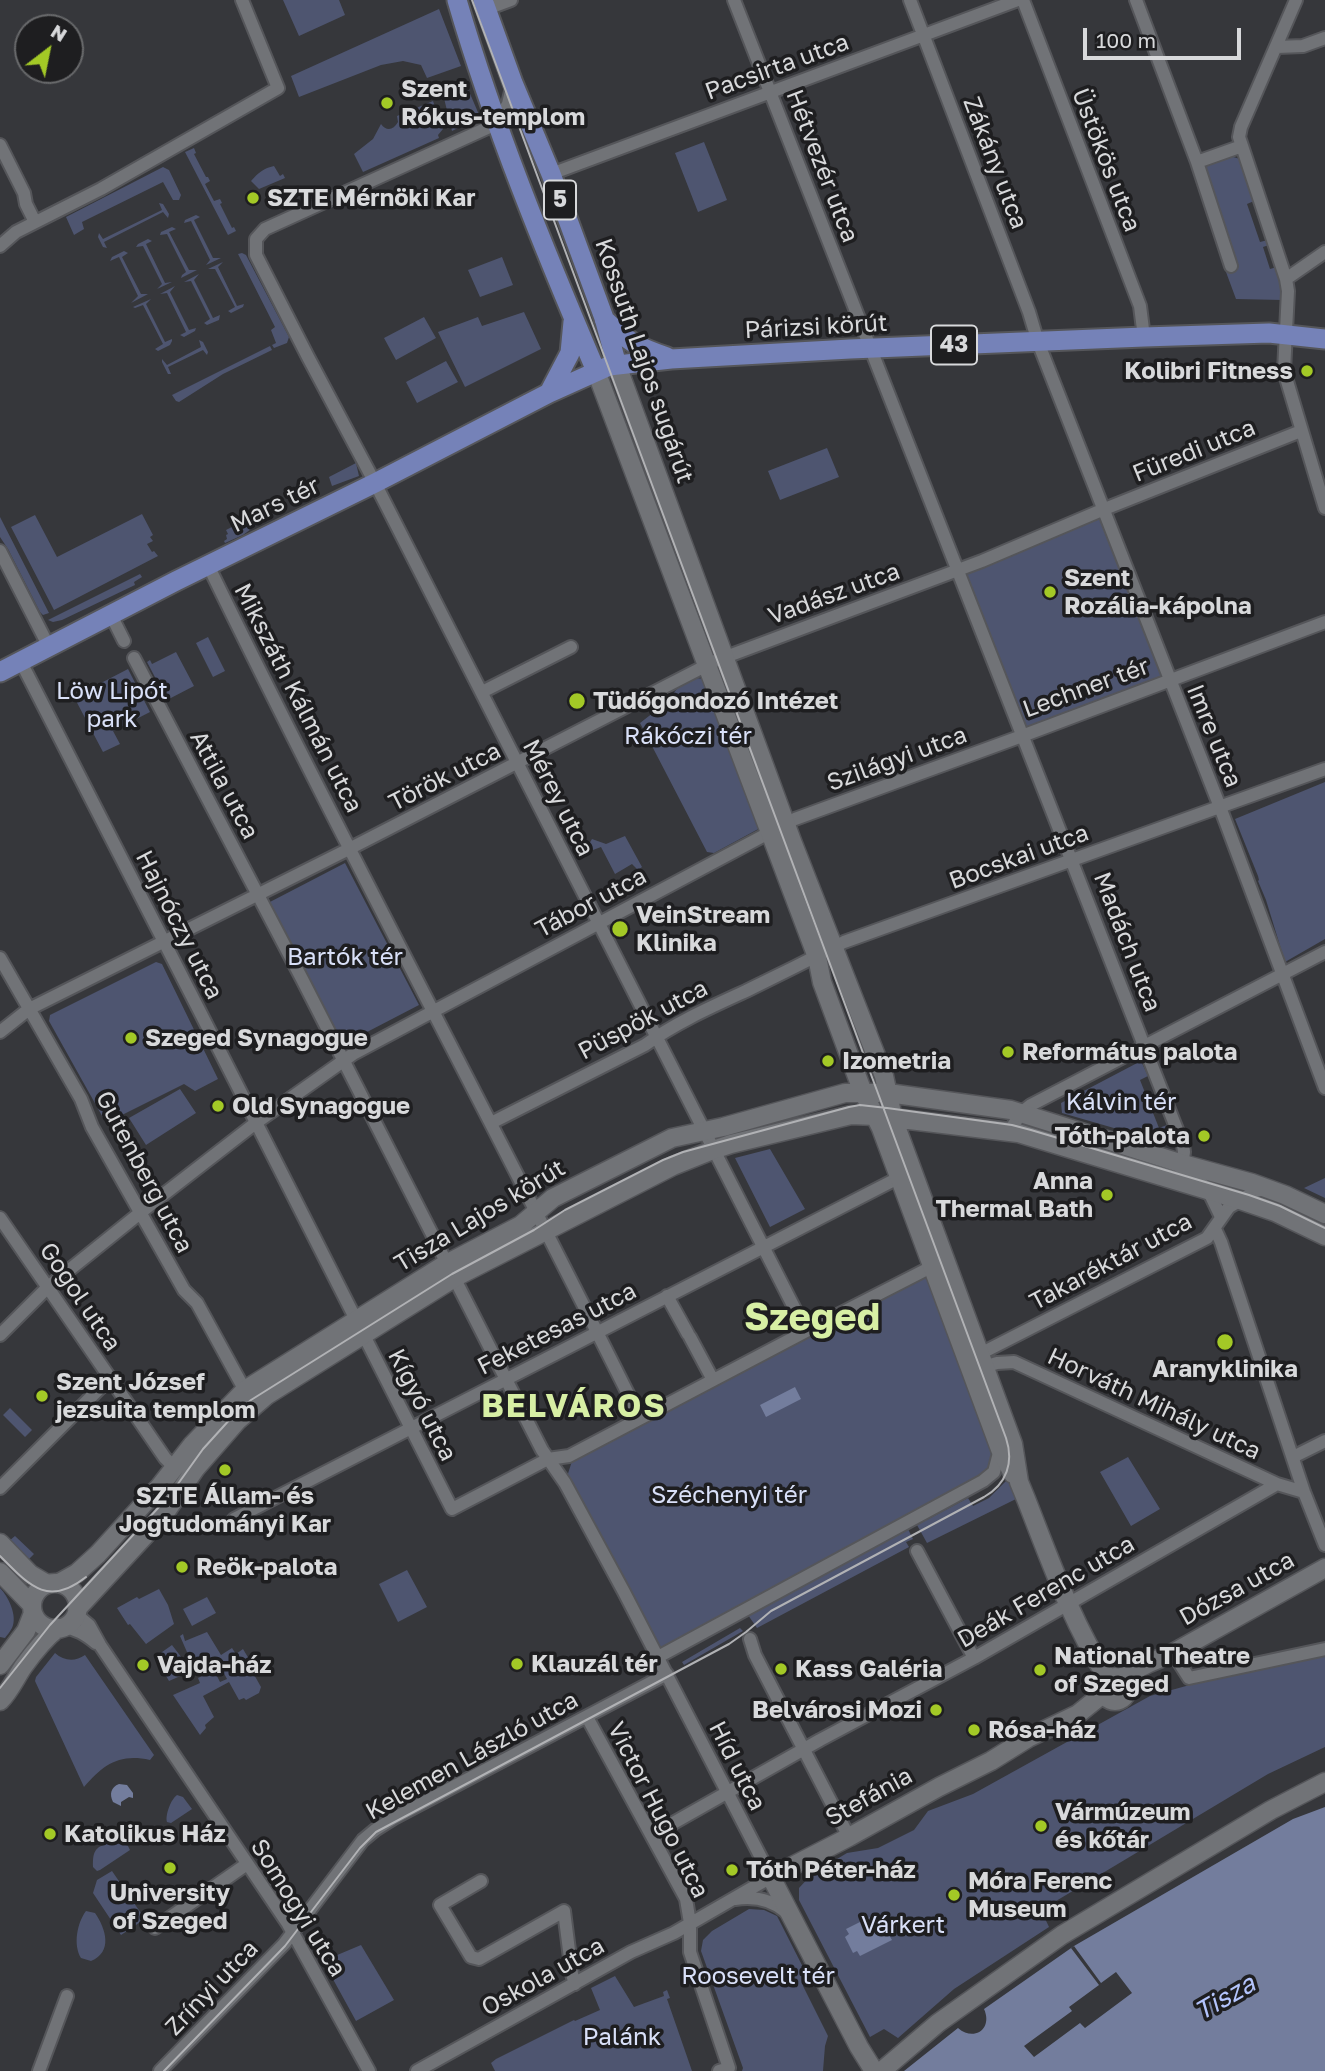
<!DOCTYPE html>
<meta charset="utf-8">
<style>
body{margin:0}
#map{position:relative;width:1325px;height:2071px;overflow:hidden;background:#36373b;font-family:"Golos Text",sans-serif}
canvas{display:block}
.north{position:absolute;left:14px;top:14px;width:70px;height:70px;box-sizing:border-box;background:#1e1e20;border:2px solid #68696b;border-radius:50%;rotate:32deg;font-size:19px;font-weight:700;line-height:28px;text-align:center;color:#d8d9db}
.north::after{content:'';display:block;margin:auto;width:24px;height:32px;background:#a3c926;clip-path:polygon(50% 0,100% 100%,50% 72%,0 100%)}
.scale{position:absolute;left:1083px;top:28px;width:158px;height:32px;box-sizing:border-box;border:4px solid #d8d9db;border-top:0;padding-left:9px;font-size:21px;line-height:24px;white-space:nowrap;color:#d8d9db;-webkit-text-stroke:5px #1e1e20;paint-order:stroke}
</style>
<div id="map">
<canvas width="1325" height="2071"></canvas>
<div class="north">N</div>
<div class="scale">100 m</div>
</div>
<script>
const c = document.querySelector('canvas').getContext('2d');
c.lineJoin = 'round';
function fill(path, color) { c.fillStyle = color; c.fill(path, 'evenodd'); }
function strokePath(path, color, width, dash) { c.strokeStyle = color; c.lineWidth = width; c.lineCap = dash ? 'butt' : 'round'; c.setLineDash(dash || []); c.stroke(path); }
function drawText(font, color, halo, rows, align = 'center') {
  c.font = font + ' "Golos Text",sans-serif'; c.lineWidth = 7; c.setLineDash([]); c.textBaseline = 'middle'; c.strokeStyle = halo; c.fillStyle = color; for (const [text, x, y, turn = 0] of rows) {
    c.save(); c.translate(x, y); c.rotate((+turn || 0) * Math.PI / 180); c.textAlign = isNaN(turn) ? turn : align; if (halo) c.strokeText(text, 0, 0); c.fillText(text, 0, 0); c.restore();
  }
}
fill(new Path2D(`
 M283,0H339L345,15L299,36Z
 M439,9L461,66L427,78L421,65L403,61L381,65L299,97L291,76Z
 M465,82L480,117L452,131L442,90Z
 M433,101L443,129L438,135L439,138L363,172L354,154L373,139L381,124C386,131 393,131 398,122L397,116Z
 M704,142L727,200L698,212L675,153Z
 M194,148L196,153L194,154L206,177H208L210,181L205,184L214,201L220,199L222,203L220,204L232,228L234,227L236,231L228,235L185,152Z
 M1230,156L1240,159L1254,201L1247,204L1260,242L1268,240L1269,245L1263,247L1270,269L1277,267L1283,300L1236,299L1226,272L1239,267L1203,172L1206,165Z
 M274,166L280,176L283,174L285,178L259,189L251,181C258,173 264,168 274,166Z
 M163,167L169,170L181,195L179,200H173L163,182L82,222L84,229L74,235L66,217Z
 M159,203L163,204L169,214L168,218L163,212L104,242L107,248L103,247L98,237L99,233L103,239L162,210Z
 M196,215L200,217L194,220L213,258H221L206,265L210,260L191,221L184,223L185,220Z
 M172,227L176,229L169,232L189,270H197L181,278L182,275L186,272L167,234L160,235L161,232Z
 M148,239L152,241L146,244L165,283L172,282L157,289L162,284L143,246L136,247L138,244Z
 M124,251L128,253L122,257L141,294H148L131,303L138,296L119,257L110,261L112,257Z
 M242,253L246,255L289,337L287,343L274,348L272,345L276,343L271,330L275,327L238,254Z
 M502,257L513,285L480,297L468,270Z
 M223,262L218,267L237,306L244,304L243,307L231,313L228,311L235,307L215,269H208Z
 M199,274L194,280L213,318L220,315L219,320L207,325L204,323L210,319L191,281L184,282Z
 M175,286L170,292L189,330L196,328L195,331L184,337L180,335L186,332L167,293L160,294Z
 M151,299L146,304L165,342L172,339V341L170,345L158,351L155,349L163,344L143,305L135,308L133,307Z
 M524,312L541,349L465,387L438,332L478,317L482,326Z
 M424,317L436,338L396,360L384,338Z
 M199,340L203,342L208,352L207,355L203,350L168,367L171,374H168L162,362V359L167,365L201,347Z
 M270,346L272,350L223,374L179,402L176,401L172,395Z
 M446,361L458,382L417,403L406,382Z
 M827,448L839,477L780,500L768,471Z
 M356,463L359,476L332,486L329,477Z
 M1102,510L1169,680L1022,736L957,570Z
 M263,511L266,518L243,535L225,543L224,541L227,539L226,535L228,534L226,530Z
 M142,514L153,535L150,537L153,541L147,544L152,552L154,551L158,556L54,610L11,527L35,515L57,557Z
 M0,517L49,613L43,615L40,612L8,549L0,537Z
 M140,574L142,577L134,582L135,585L62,620L53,622L48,620Z
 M208,637L225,671L213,677L196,643Z
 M176,652L194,686L167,700L147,662L150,660L152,664Z
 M128,669L150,712L113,731L120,744L103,752L74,697Z
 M695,678L706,679L762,827L714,853L707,852L640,723L667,702L679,686Z
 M1325,782V939L1285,962L1266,900L1258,881L1259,880L1258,876L1235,819Z
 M625,836L642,867L638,870L632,864L615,874L601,847L593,850L589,844L592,839L606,844Z
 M345,863L419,1005L342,1045L268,903Z
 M156,962L162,964L218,1079L195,1091L184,1084L106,1123L49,1021L50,1015Z
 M1141,1061L1148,1076L1140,1080L1159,1128L1167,1125L1176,1146L1062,1113L1061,1103Z
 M180,1089L196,1113L146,1145L129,1118Z
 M770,1149L805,1209L770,1227L735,1158Z
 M1325,1178V1198L1304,1188Z
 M933,1266L997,1467L658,1657L565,1483L572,1461Z
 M10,1408L32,1430L25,1437L3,1415Z
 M1128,1457L1160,1509L1131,1526L1100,1472Z
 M1006,1481C1014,1482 1016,1490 1018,1498L927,1543L917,1525L968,1498L973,1506L989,1498Z
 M908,1529L913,1539L906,1542L909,1547L757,1628L748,1615Z
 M15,1536L34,1554L28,1560L9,1541Z
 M407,1570L427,1607L398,1622L379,1584Z
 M0,1588C8,1596 18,1616 12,1628C10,1632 7,1635 5,1638L0,1637Z
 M159,1589L168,1605L174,1624L146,1644L130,1624L128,1625L117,1608L137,1597L139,1599Z
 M207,1597L216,1613L192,1626L183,1609Z
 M740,1628L743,1631L684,1665L682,1662Z
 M207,1632L221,1655L232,1648L236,1654L243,1649L255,1669L252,1671L261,1687L259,1693L246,1700L244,1698L239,1700L229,1682L203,1696L214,1717L205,1725L206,1728L200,1735L173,1695L200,1683L198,1678L214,1670L220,1682L227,1679L217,1660L169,1681L155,1657L172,1645L185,1662L190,1659L180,1636L183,1634L185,1641Z
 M55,1653C64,1661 75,1662 85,1655L154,1755L150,1760C119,1753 103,1765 84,1787L35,1681L36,1677Z
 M1325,1654V1747L1268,1774L1041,1910L1049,1927L954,1989L898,2038L884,2029L870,2037L799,1900V1888L812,1874L847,1853L878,1848L914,1830L928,1811L973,1794L1150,1696L1186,1686Z
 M177,1795L183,1797L192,1809L171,1823L167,1822C165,1815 171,1799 177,1795Z
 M106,1844H127L130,1850L100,1870L97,1871L93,1867C93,1855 93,1848 106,1844Z
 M112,1871L145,1919L121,1935L93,1893L97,1880Z
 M749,1909L764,1910L777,1916L810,1981L803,1986L828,2036L825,2046L823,2071H742L743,2068L701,1951L703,1940L712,1931Z
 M86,1911L95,1913C106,1929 113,1952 91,1961L81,1958C73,1945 77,1923 86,1911Z
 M361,1945L394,2000L356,2021L323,1961Z
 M615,1976L634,2007L664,1996L663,1992L667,1990L670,1998L667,1999L692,2071H495L491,2063L496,2059L574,2020L575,2021L600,2010L591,1988Z`), '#4e5570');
fill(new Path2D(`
 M795,1387L801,1399L766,1417L760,1405Z
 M119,1784L127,1785L133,1793V1798L129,1797L121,1802V1806L113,1802C109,1794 111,1787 119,1784Z
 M1325,1807V2071H904L958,2028C974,2042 993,2029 984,2009L1074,1946L1293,1819Z
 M878,1913L881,1918L885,1916L893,1933L889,1935L892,1940L860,1956L857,1951L853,1953L845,1937L849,1934L846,1929Z`), '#737d9d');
fill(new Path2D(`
 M1074,1946L1101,1983L1116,1972L1132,1993L1085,2028L1080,2023L1034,2057L1024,2046L1072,2011L1069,2007L1099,1985L1071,1948Z`), '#36373b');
const street = new Path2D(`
 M734,0L1183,1145L1184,1152L1181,1171
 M910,0L1029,312L1038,342L1220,807L1325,1088
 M1023,0L1140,306L1144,337
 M1136,0L1197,162
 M487,9L511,0
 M1277,47L1303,46L1325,38
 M513,83L508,104L496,124L265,229L256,239V255L308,357L375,483L806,1331
 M0,145L24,193L26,204L35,222
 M1242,146L1239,137L1241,127L1296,0
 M551,174L1018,0
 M0,246L16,232L101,189L278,88L242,0
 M1231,266L1197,162L1242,146L1286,279L1288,291L1284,371L1325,508
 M1286,279L1325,252
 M0,551L49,647
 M208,565C347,852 499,1133 640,1418
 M111,615L124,641
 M134,658L302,979L542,1450L565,1483L624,1592L771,1877L674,1933L631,1952L417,2071
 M21,662L199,1010L452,1509L548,1459L569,1456L814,1327L939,1263
 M482,692L571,647
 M0,958L81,1099L92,1127L184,1290L197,1303L248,1396
 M0,1032L29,1009L345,851L715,661L982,561L1102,510L1301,431
 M491,1123L645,1045C675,1023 711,1007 746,991C779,975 811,959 844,942L1325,769
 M1009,1132L1021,1113L1031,1105L1325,952
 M1183,1164L1208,1190L1221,1217
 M0,1218L165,1458L174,1467
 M1215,1229L1221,1242L1304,1492L1325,1545
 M667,1296L688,1334
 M0,1335L48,1287L150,1205L257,1122L353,1054L795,819L1022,736L1325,622
 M690,1337L713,1380
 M974,1357L1207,1238L1229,1207L1256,1191L1267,1188
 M977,1369L997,1363L1014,1362L1277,1484L1304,1492
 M1293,1457L1325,1441
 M0,1488L110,1378
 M234,1519L906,1174
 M917,1551L974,1658
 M76,1614L89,1625L100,1645L288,1924L369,2071
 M63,1627C77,1629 85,1634 96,1643
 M750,1639L755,1655L849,1837
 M1173,1653L1189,1678L1325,1649
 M658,1657L983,1481L994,1472L1000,1449
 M587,1717L686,1899L690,1923V1952L729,2068L719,2071
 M652,1835L820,1740L974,1658L1277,1484
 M481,1881L440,1905L471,1957L479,1959L564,1911L572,1974L575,1984
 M735,1899C754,1896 771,1899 786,1912
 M155,1928L247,1864
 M39,2071L67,1996
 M160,2071L284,1944L363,1840L375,1830L394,1818L667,1674`);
const secondary = new Path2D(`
 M617,365L792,841L884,1076L893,1118L1013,1444L1019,1482L1026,1499C1050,1560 1072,1623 1108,1679
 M596,371L817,957L822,982L862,1090L881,1128L1000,1449L1013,1474
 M0,1543L30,1574L47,1584
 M0,1572L32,1605
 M59,1583L77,1573L98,1554L160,1486L192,1445L245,1390L446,1264L521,1225L553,1198L672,1138L723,1127L845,1093H888L1011,1110L1183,1164L1252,1183L1285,1195L1325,1214
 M32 1606a23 23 0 1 1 46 0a23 23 0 1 1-46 0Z
 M77,1609L163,1516L196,1468L237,1421L267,1395L454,1278L673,1166L713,1150L731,1144L851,1115L876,1116L1018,1133L1240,1200L1275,1212L1325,1236
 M0,1665L26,1631L33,1613
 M1103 1689a12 12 0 1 1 24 0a12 12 0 1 1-24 0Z
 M1120,1678L1149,1663L1173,1653L1325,1568
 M0,1701C10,1691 15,1679 23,1667C33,1653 44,1639 58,1628
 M884,2069L938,2023L1062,1935L1271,1810L1325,1782
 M874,2071L859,2047L771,1877L849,1837L939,1787L991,1761L1028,1738L1078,1714L1104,1693`);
const primary = new Path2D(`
 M457,0C494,127 544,249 596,371
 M483,0L513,83L551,174L604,318L617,365
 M604,319C627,341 637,347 667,357
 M549,393L570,353L573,322
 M0,672L176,581L375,483L549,393L609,366L671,359L850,349L1144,337L1269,333L1325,339`);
strokePath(street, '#55565a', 16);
strokePath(secondary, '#55565a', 21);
strokePath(primary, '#55565a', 23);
strokePath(street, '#717377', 12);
strokePath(secondary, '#717377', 18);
strokePath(primary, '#7582b8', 19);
strokePath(new Path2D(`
 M0,1556C28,1584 47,1608 86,1577
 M0,1688L50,1625L170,1495L203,1449L232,1417L251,1400L452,1274L534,1230L565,1210L663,1160L683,1152L849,1107L860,1105L887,1108L1012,1125L1031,1130L1249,1195L1280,1206L1325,1228
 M164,2071L285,1946L360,1848L376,1832L729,1644L746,1632L771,1611L984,1497C1007,1484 1014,1462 1006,1438L472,0`), '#b1b2b5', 2);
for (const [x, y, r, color] of [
 [387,103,7,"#a3c926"],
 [253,198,7,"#a3c926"],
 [1307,371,7,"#a3c926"],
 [1050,592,7,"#a3c926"],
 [577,701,9,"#a3c926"],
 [620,929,9,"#a3c926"],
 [131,1038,7,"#a3c926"],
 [1008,1052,7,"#a3c926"],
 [828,1061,7,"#a3c926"],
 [218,1106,7,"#a3c926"],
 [1204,1136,7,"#a3c926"],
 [1107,1195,7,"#a3c926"],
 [1225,1342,9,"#a3c926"],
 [42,1396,7,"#a3c926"],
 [225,1470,7,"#a3c926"],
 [182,1567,7,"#a3c926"],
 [517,1664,7,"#a3c926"],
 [143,1665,7,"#a3c926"],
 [781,1669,7,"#a3c926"],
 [1040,1670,7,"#a3c926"],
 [936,1710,7,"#a3c926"],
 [974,1730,7,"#a3c926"],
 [1041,1826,7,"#a3c926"],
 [50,1834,7,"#a3c926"],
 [170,1868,7,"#a3c926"],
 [732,1870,7,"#a3c926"],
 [954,1895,7,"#a3c926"]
]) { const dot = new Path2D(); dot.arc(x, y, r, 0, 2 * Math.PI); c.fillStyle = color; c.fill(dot); strokePath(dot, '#1e1e20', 2.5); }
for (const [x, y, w] of [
 [560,200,32],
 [954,345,46]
]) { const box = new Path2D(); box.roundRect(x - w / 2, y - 19.5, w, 39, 5); c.fillStyle = '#1e1e20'; c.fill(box); strokePath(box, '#d8d9db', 2); }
drawText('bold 23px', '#d8d9db', null, [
 ["5",560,200],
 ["43",954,345]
]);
drawText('24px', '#d8d9db', '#1e1e20', [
 ["Pacsirta utca",777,67,-20],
 ["Üstökös utca",1106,160,69],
 ["Zákány utca",995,163,69],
 ["Hétvezér utca",822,166,69],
 ["Párizsi körút",816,327,-3],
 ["Kossuth Lajos sugárút",644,361,71],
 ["Füredi utca",1194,451,-22],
 ["Mars tér",275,505,-26],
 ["Vadász utca",834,594,-20],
 ["Lechner tér",1086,688,-20],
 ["Mikszáth Kálmán utca",298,698,63],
 ["Imre utca",1214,736,68],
 ["Szilágyi utca",897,759,-20],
 ["Török utca",445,777,-27],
 ["Attila utca",224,785,62],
 ["Mérey utca",558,798,63],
 ["Bocskai utca",1019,857,-20],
 ["Tábor utca",591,903,-28],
 ["Hajnóczy utca",179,925,63],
 ["Madách utca",1127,942,69],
 ["Püspök utca",643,1020,-28],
 ["Gutenberg utca",144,1172,62],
 ["Tisza Lajos körút",480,1216,-31],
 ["Takaréktár utca",1111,1262,-28],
 ["Gogol utca",80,1297,56],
 ["Feketesas utca",557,1329,-27],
 ["Horváth Mihály utca",1154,1404,25],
 ["Kígyó utca",422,1405,63],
 ["Dózsa utca",1237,1589,-29],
 ["Deák Ferenc utca",1046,1592,-30],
 ["Kelemen László utca",472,1756,-29],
 ["Híd utca",737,1766,63],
 ["Stefánia",869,1797,-29],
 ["Victor Hugo utca",658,1810,63],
 ["Somogyi utca",298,1908,58],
 ["Oskola utca",543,1977,-29],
 ["Zrínyi utca",212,1988,-46]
]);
drawText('bold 24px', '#d8d9db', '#1e1e20', [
 ["Szent",401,89],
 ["Rókus-templom",401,117],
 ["SZTE Mérnöki Kar",267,198],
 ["Kolibri Fitness",1293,371,"right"],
 ["Szent",1064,578],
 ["Rozália-kápolna",1064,606],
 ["Tüdőgondozó Intézet",593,701],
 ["VeinStream",636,915],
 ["Klinika",636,943],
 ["Szeged Synagogue",145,1038],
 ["Református palota",1022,1052],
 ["Izometria",842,1061],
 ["Old Synagogue",232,1106],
 ["Tóth-palota",1190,1136,"right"],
 ["Anna",1093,1181,"right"],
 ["Thermal Bath",1093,1209,"right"],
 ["Aranyklinika",1225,1369,"center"],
 ["Szent József",56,1382],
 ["jezsuita templom",56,1410],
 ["SZTE Állam- és",225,1496,"center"],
 ["Jogtudományi Kar",225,1524,"center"],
 ["Reök-palota",196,1567],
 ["National Theatre",1054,1656],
 ["of Szeged",1054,1684],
 ["Klauzál tér",531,1664],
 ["Vajda-ház",157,1665],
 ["Kass Galéria",795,1669],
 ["Belvárosi Mozi",922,1710,"right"],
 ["Rósa-ház",988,1730],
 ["Vármúzeum",1055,1812],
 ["és kőtár",1055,1840],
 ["Katolikus Ház",64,1834],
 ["Tóth Péter-ház",746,1870],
 ["Móra Ferenc",968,1881],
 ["Museum",968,1909],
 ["University",170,1893,"center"],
 ["of Szeged",170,1921,"center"]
], 'left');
drawText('24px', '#d9e0f8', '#1e1e20', [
 ["Löw Lipót",112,691],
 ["park",112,719],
 ["Rákóczi tér",688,736],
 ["Bartók tér",345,957],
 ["Kálvin tér",1121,1102],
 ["Széchenyi tér",729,1495],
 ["Várkert",903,1925],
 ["Roosevelt tér",758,1976],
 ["Palánk",622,2037]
]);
drawText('italic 26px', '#b4c4fc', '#1e1e20', [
 ["Tisza",1225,1998,-30]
]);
c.letterSpacing = '2px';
drawText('bold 32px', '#d7efa4', '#1e1e20', [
 ["BELVÁROS",574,1407]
]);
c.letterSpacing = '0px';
drawText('bold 38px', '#d7efa4', '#1e1e20', [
 ["Szeged",812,1318]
]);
</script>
